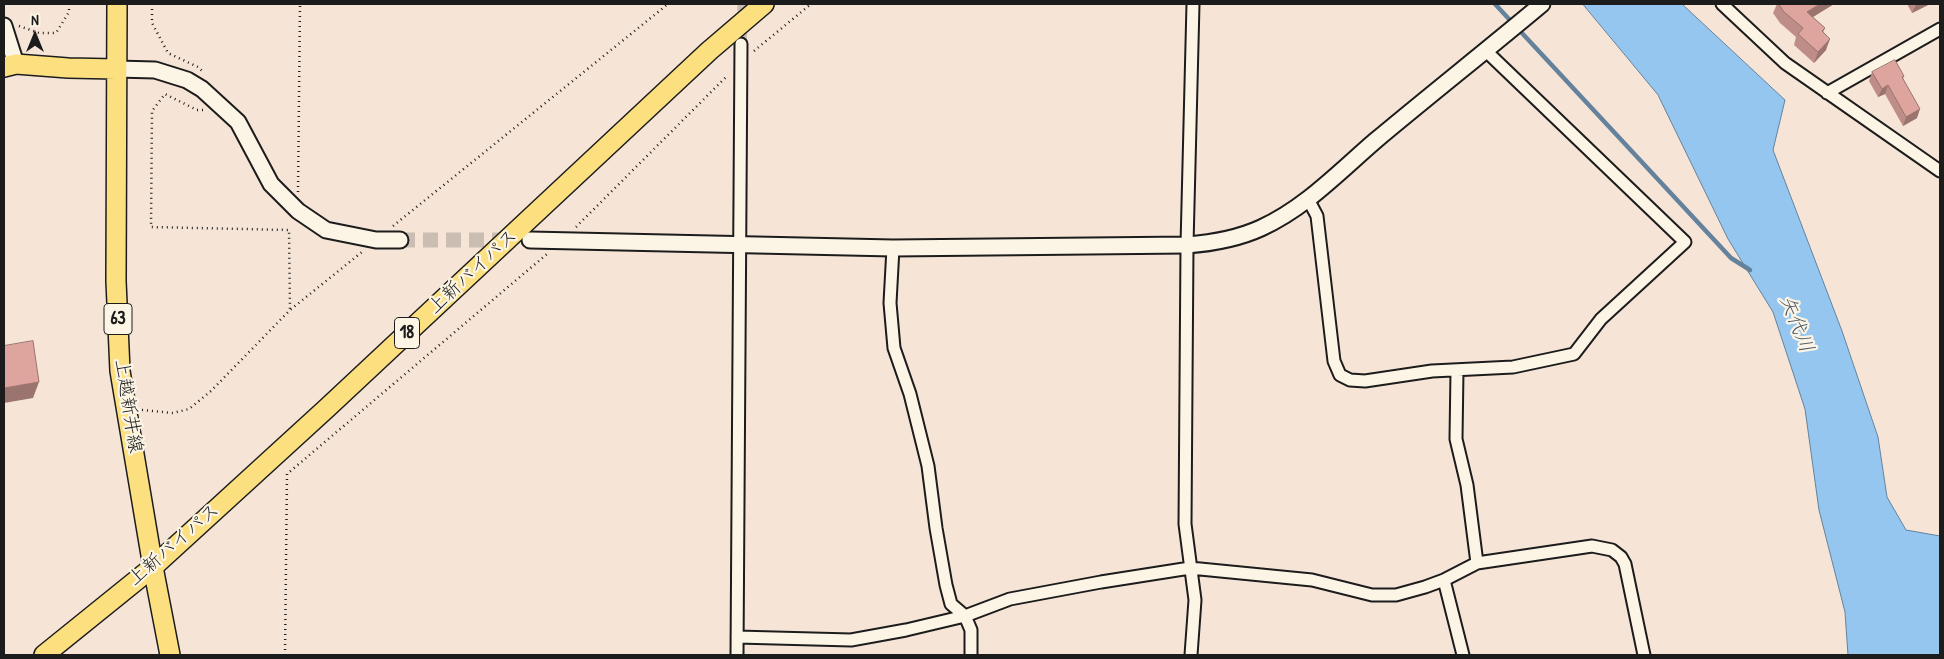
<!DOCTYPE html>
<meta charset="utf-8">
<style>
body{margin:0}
#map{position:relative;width:1944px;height:659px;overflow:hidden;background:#f6e5d7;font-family:"Patrick Hand",sans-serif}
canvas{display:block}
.frame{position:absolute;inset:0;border:5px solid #1c1c1c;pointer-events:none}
.north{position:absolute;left:10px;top:10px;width:50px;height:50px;-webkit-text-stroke:4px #fcf5e5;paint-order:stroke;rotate:0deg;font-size:14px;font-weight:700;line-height:20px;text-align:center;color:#1c1c1c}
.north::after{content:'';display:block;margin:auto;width:18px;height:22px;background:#1c1c1c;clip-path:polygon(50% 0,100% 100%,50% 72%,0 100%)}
</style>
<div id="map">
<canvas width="1944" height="659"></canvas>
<div class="frame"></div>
<div class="north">N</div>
</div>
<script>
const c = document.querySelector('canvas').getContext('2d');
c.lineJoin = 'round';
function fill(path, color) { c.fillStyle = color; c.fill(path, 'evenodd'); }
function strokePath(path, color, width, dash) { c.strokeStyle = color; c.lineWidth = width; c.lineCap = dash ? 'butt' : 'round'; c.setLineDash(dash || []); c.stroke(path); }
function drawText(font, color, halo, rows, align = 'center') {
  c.font = font + ' "Patrick Hand","Klee One",sans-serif'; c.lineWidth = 4.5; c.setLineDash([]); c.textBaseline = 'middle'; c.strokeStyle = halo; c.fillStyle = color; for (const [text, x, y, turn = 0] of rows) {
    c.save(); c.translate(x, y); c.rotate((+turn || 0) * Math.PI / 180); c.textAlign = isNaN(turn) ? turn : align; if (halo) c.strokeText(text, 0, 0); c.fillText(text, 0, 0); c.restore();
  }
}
const water = new Path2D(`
 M1583,4H1682L1785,100L1773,150L1842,331L1878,437L1887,497L1906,530L1940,536V655H1848L1845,612L1819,510L1805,409L1773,312L1728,239L1658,95Z`);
fill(water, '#94c6f0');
strokePath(water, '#64829b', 1);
strokePath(new Path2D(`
 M1495,4L1731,258L1750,270`), '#64829b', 4.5);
strokePath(new Path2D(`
 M741,44L743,4`), '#cabdb2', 11, [11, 5.5]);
strokePath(new Path2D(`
 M400,240H514`), '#cabdb2', 15, [15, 8]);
const minor = new Path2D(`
 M1722,4L1785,63L1940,171
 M1827,93L1940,29
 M1308,199L1317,216L1334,361L1340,375L1350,380L1365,381L1432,371L1513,367L1574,354L1601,319L1685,242L1486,51
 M893,248L890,303L894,348L910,394L928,466L936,528L946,585L951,604L965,616L971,630V655
 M1477,563L1592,546L1612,550L1621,557L1625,564L1644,655
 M1444,580L1463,655
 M737,637L851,640L906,630L965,616L1010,599L1101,582L1190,568L1312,580L1372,595H1396L1425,587L1444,580L1477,563L1467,485L1456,439L1457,371
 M737,655L741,44
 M1191,655L1195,600L1185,524L1187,245L1193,4`);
const tertiary = new Path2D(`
 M4,26L16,64
 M116,69L155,70L187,80L202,89L238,122L271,184L298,211L326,230L376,240H400
 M530,240L893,248L1187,245C1213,243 1237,239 1261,228C1305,208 1339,172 1375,141C1430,95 1487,50 1542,4`);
const primary = new Path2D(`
 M117,4L116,281L120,371L153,567L170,655
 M4,67L16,64L68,68L116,69`);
const trunk = new Path2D(`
 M44,655L153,567L327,408L709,51L764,4`);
strokePath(minor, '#1c1c1c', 15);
strokePath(tertiary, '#1c1c1c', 19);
strokePath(primary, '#1c1c1c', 22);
strokePath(trunk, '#1c1c1c', 22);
strokePath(new Path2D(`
 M152,4V23L168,53L198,67L203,72
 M19,26L39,33H56L69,12V4
 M754,51L811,4
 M203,110H197L165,94L152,111L151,227L289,230L290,310
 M298,192L300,4
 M393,226L668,4
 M576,227L728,75
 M142,410L173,413L189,409L211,391L290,310L362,252
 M285,655L287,474L547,254`), '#1c1c1c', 2.5, [1, 4]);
strokePath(minor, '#fcf5e5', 11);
strokePath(tertiary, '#fcf5e5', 15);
strokePath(primary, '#fce080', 19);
strokePath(trunk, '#fce080', 19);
fill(new Path2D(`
 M1777,4H1834L1813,17L1825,28L1823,33L1826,50L1814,63L1794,45L1796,37L1780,23L1773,13Z
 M1907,4H1930L1912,13Z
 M1872,72L1904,76L1903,79L1917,118L1903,126L1885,94L1878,97L1869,81Z`), '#bf8d88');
fill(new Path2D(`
 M1820,4H1834L1803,23L1807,12Z
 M1918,4H1930L1912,13L1916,5Z
 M1830,39L1826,50L1814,63L1818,52Z
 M1888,85L1885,94L1878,97L1882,89Z
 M1920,109L1917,118L1903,126L1906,117Z
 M39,382L33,398L4,403V388Z`), '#9b736f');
const building = new Path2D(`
 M1779,4H1820L1807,12L1825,28L1822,31L1830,39L1818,52L1798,34L1803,28L1784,12Z
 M1895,60L1904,76L1902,77L1920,109L1906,117L1888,85L1882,89L1872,72Z
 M33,341L39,382L4,388V346Z`);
fill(building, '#dea49e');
strokePath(building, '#9b736f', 1);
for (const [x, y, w] of [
 [118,319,28],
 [407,333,25]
]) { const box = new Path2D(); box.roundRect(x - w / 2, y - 15.5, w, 31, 4); c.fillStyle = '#fcf5e5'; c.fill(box); strokePath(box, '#1c1c1c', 1); }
drawText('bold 18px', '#1c1c1c', null, [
 ["63",118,319],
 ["18",407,333]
]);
drawText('19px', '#1c1c1c', '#fcf5e5', [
 ["上新バイパス",473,272,-43],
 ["上越新井線",128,406,81],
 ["上新バイパス",174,545,-41]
]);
drawText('italic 20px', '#465866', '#fcf5e5', [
 ["矢代川",1796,324,68]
]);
</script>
